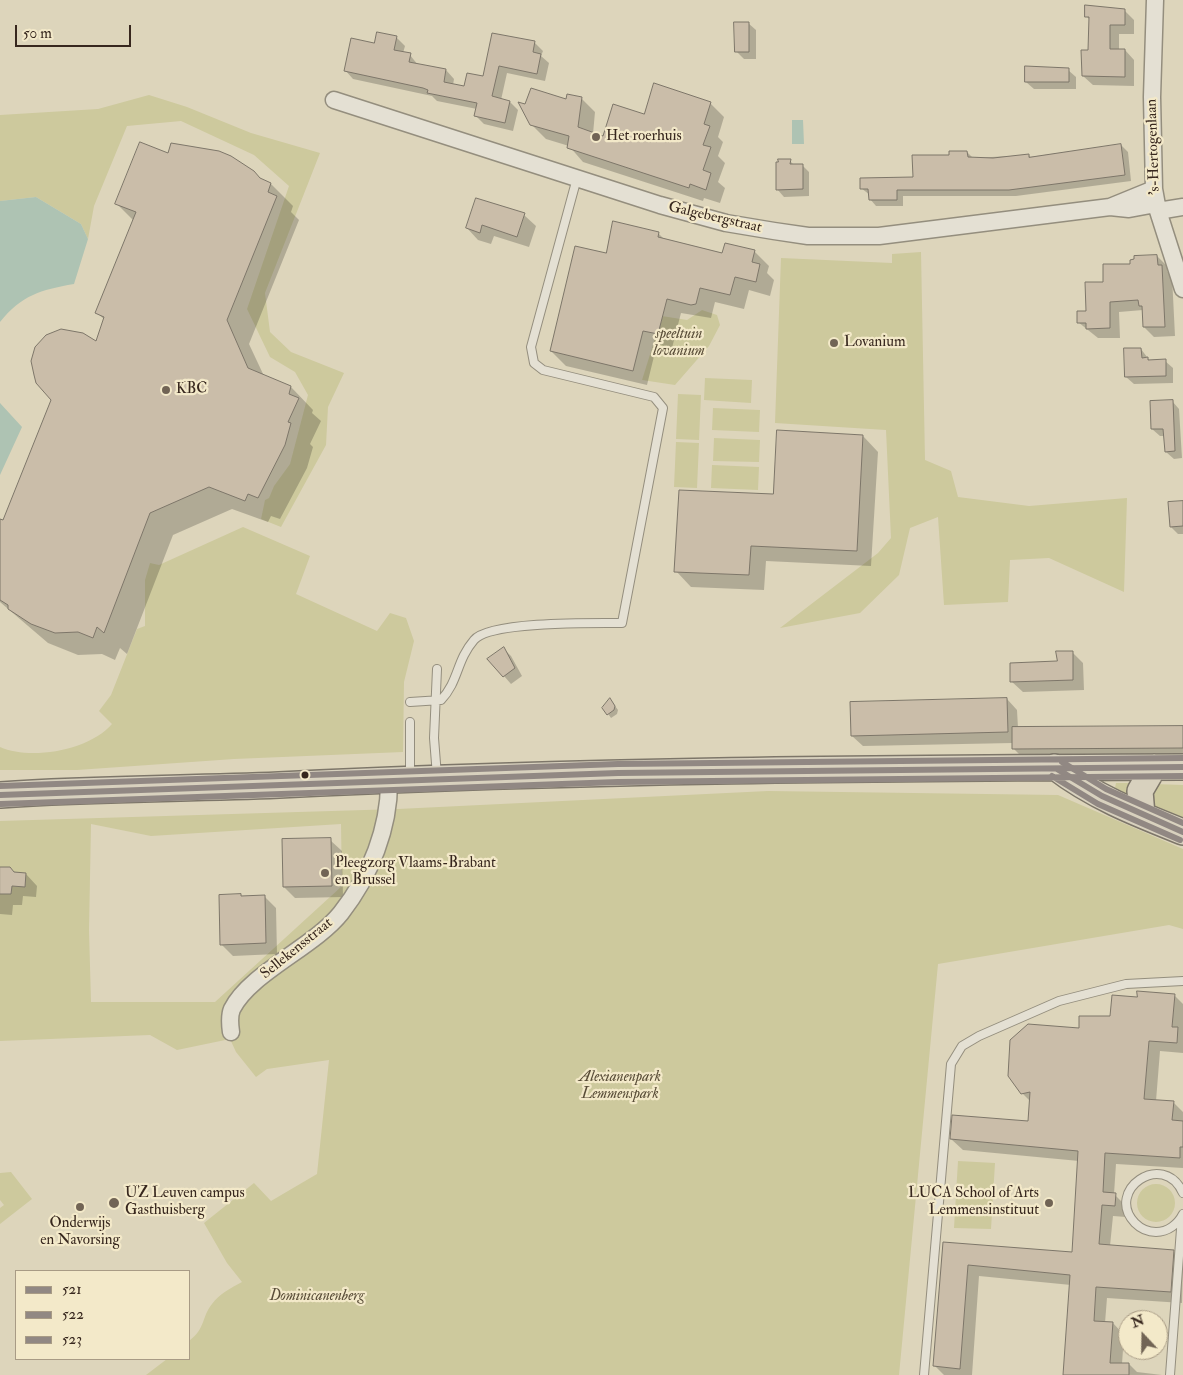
<!DOCTYPE html>
<style>
body{margin:0}
#map{position:relative;width:1183px;height:1375px;overflow:hidden;background:#ddd5bb;font-family:"IM FELL Double Pica",serif}
canvas{display:block}
.legend{position:absolute;left:15px;top:1270px;width:175px;height:90px;box-sizing:border-box;background:#f3e9c9;border:1px solid #a89b85;margin:0;padding:6px 9px;list-style:none;font-size:15px;color:#37271e}
.legend li{display:flex;align-items:center;gap:10px;height:25px}
.legend b{width:25px;border:1px solid #a89b85}
.north{position:absolute;left:1118px;top:1310px;width:50px;height:50px;box-sizing:border-box;background:#f3e9c9;border:1px solid #a89b85;border-radius:50%;rotate:339deg;font-size:14px;font-weight:700;line-height:20px;text-align:center;color:#37271e}
.north::after{content:'';display:block;margin:auto;width:18px;height:22px;background:#716455;clip-path:polygon(50% 0,100% 100%,50% 72%,0 100%)}
.scale{position:absolute;left:15px;top:25px;width:116px;height:22px;box-sizing:border-box;border:2px solid #37271e;border-top:0;padding-left:6px;font-size:15px;line-height:18px;white-space:nowrap;color:#37271e;-webkit-text-stroke:4px #f3e9c9;paint-order:stroke}
</style>
<div id="map">
<canvas width="1183" height="1375"></canvas>
<ul class="legend">
<li><b style="height:6px;background:#918883"></b>521</li>
<li><b style="height:6px;background:#918883"></b>522</li>
<li><b style="height:6px;background:#918883"></b>523</li>
</ul>
<div class="north">N</div>
<div class="scale">50 m</div>
</div>
<script>
const c = document.querySelector('canvas').getContext('2d');
c.lineJoin = 'round';
function fill(path, color) { c.fillStyle = color; c.fill(path, 'evenodd'); }
function strokePath(path, color, width, dash) { c.strokeStyle = color; c.lineWidth = width; c.lineCap = dash ? 'butt' : 'round'; c.setLineDash(dash || []); c.stroke(path); }
function drawText(font, color, halo, rows, align = 'center') {
  c.font = font + ' "IM FELL Double Pica",serif'; c.lineWidth = 4.5; c.setLineDash([]); c.textBaseline = 'middle'; c.strokeStyle = halo; c.fillStyle = color; for (const [text, x, y, turn = 0] of rows) {
    c.save(); c.translate(x, y); c.rotate((+turn || 0) * Math.PI / 180); c.textAlign = isNaN(turn) ? turn : align; if (halo) c.strokeText(text, 0, 0); c.fillText(text, 0, 0); c.restore();
  }
}
fill(new Path2D(`
 M149,95L187,107L251,133L320,153L265,293L270,332L291,352L344,373L328,407L326,445L281,527L261,519L265,500L269,498L274,486L290,464L308,395L295,372L270,357L247,309L289,186L254,155L181,121L127,126L94,206L88,239L81,224L36,197L0,201V115L98,109Z
 M921,252L925,460L951,471L958,497L1029,506L1127,498L1124,592L1049,558L1010,560L1008,602L944,605L938,517L910,528L899,575L860,613L780,628L878,553L891,538L886,430L775,423L781,258L892,263V254Z
 M702,310L717,315L720,325L709,346L675,385L642,380L662,316L687,320Z
 M705,378L752,380L751,403L704,400Z
 M678,394L701,395L699,440L676,439Z
 M713,408L760,410L759,432L712,430Z
 M714,438L760,440L759,462L713,461Z
 M676,442L699,443L697,488L674,487Z
 M712,465L759,467L758,490L711,488Z
 M243,527L310,556L296,594L377,631L390,613L406,618L414,641L404,682L403,752L234,759L77,770H0V747C31,761 90,750 112,724L99,711L111,695L137,629L145,626V580L150,563L159,565Z
 M1116,783H1136L1133,799L1114,793Z
 M1153,784L1183,785V825C1162,813 1149,811 1153,784Z
 M768,791L1058,795L1183,849V929L1169,925L938,964L899,1375H146L167,1359H189V1341C206,1328 201,1318 212,1304C219,1294 231,1288 242,1282L227,1263L204,1223L254,1183L271,1201L317,1174L329,1060L267,1069L256,1077L236,1052L230,1039L177,1050L150,1035L0,1041V821L398,809ZM91,824L151,836L341,824L342,886L215,1002H91L89,930Z
 M958,1161L995,1163L991,1229L954,1228Z
 M11,1172L32,1199L0,1224V1208L4,1205L0,1200V1173Z
 M1137 1203a19 19 0 1 1 38 0a19 19 0 1 1-38 0Z`), '#cdc99d');
fill(new Path2D(`
 M792,120H803L804,144H792Z
 M36,197L81,224L88,239L74,284C40,290 22,295 0,322V201Z
 M0,403L22,427L0,475Z`), '#aec3b3');
fill(new Path2D(`
 M1124,10L1134,20V34H1119V50H1125L1134,60V86L1093,85L1083,76L1089,52L1090,20L1086,16Z
 M748,23L756,30V59H744L736,51Z
 M493,35L534,42L543,51L541,56L549,63L545,81L507,73L501,100L510,102L518,110L513,131L484,124L475,115L477,109L437,101L432,96L353,79L345,70L375,44L397,38L405,46L403,53L410,55L418,65L446,70L454,79L453,85L465,87L484,78Z
 M1068,70L1076,77V89H1034L1026,82Z
 M581,98L595,112L593,134L603,138L645,115L710,103L724,117L718,137L723,142L718,156L725,163L718,182L725,188L720,203L704,198L703,201L583,162L569,146L546,139L531,124L526,106Z
 M1121,145L1128,152L1131,181L1016,196H903V206H876L870,199V195L861,188L914,178L950,157L967,152L973,158L1029,155L1031,158Z
 M168,154L271,184L293,206L291,212L299,220L249,344L264,376L291,387L313,410L312,413L321,421L310,444L313,447L307,468L280,519L271,516L268,522L232,509L173,535L127,654L120,648L115,660L102,654L78,655L48,643L0,602V520L4,522L97,343L105,320L97,313L134,221L117,204Z
 M790,161L794,165H802L809,172V196L784,197L777,189Z
 M524,215L536,226L529,247L494,236L491,244L478,240L467,228Z
 M614,223L659,234L665,240L723,254L754,251L769,266L767,273L774,280L770,296L749,290L744,309L715,302L711,318L681,313L672,348L657,344L647,385L566,366L551,351L607,255Z
 M1157,256L1167,266V271L1172,276L1175,336L1154,337L1144,327L1143,310L1119,312L1120,338H1098L1078,322L1104,283L1131,265Z
 M1141,349L1150,361H1165L1173,368V383L1134,384L1126,377Z
 M1172,401L1179,409L1182,458L1174,459L1166,452L1165,436H1160L1152,429Z
 M863,436L878,452L871,566L766,561L764,590L691,587L676,571L774,496Z
 M1183,502V534H1178L1171,527Z
 M504,649L511,656L522,676L511,684L504,676Z
 M1072,652L1083,663L1084,690L1023,692L1011,681L1058,662Z
 M610,699L618,710L617,714L611,718L604,708Z
 M1007,699L1017,710L1018,728H1183V760L1026,761L1013,748V743L863,746L852,736Z
 M330,840L342,851L343,897L295,898L284,887Z
 M0,869L26,874L37,886L36,897L23,896L22,905H13L12,915L0,914Z
 M265,897L276,908L277,954L233,956L221,944Z
 M1175,996L1183,1004V1053L1160,1051L1156,1101L1173,1102L1183,1112V1168L1116,1164L1114,1194L1126,1206V1217L1113,1216L1110,1246L1173,1251L1183,1261L1182,1303L1107,1298L1105,1323H1113L1124,1335L1122,1364H1129L1137,1372L1162,1375H1065L1071,1285L979,1276L972,1375H944L934,1365L944,1243L1073,1253L1079,1161L963,1150L951,1139L1029,1122L1030,1101L1022,1093L1080,1029L1111,1018L1138,998Z`), '#0003');
const building = new Path2D(`
 M1085,5L1125,9V25H1110V49H1125V77L1082,76L1081,50H1088L1089,17H1085Z
 M734,22H749V52H735Z
 M377,32L397,36L394,50L411,53L409,62L446,69L444,82L464,86L467,73L483,76L492,33L535,41L533,52L541,54L537,74L499,66L492,96L510,101L505,123L474,116L477,103L427,93L428,90L423,88L344,71L351,38L374,43Z
 M1025,66L1069,68V82H1025Z
 M654,83L711,102L704,124L710,126L703,145L711,147L703,170L711,173L706,190L690,184L689,188L567,148L569,136L530,125L518,102L525,104L531,88L566,99L567,94L582,97L578,127L603,136L613,104L644,114Z
 M140,142L168,153L171,143L219,151L231,156L254,171L260,178L271,183L268,192L277,196L227,320L248,368L291,386L289,394L299,398L288,422L291,423L285,445L258,498L248,494L245,501L209,487L150,513L104,633L97,627L93,638L78,632L55,633L31,624L8,609V605L0,600V519L3,520L51,400L36,383L34,375L31,361L35,347L46,335L61,329L83,333L96,341L104,317L95,313L136,212L115,204Z
 M1121,144L1125,175L1009,190H897V200H869L868,189H860V178L913,177L912,155H949V151H967L968,157L993,158L1029,154V157Z
 M778,159H791L790,164H803V189L776,190V162H778Z
 M476,198L525,213L517,237L482,225L480,233L466,228Z
 M613,221L659,232L658,237L722,253L725,243L755,250L752,262L760,264L756,282L735,277L730,295L700,288L696,304L691,305L667,299L658,334L643,331L633,371L550,351L575,246L606,253Z
 M1157,255L1158,265H1162L1165,327H1143L1142,306H1139L1138,300L1110,302V328L1086,329V323H1077V311H1086L1085,282H1103V264H1130V260L1134,259V256Z
 M1124,348H1141L1142,358L1148,357V360L1166,359V376L1125,377Z
 M1173,400L1175,451L1165,452L1163,429H1151L1150,401Z
 M777,430L863,435L857,551L751,546L749,575L674,572L679,490L773,494Z
 M1183,501V526L1170,527L1168,502Z
 M504,647L515,668L503,677L487,659Z
 M1056,651H1073V680L1010,682V663L1057,661Z
 M610,698L615,706L614,710L607,715L602,708Z
 M1007,698L1008,732L851,736L850,702Z
 M1183,726V748L1012,749V727Z
 M331,838L332,886L283,887L282,839Z
 M0,867H10L14,872L26,873L25,887L12,886L11,894H0Z
 M241,894V896L265,895L266,943L220,945L219,895Z
 M1137,991L1175,994L1172,1027H1178L1177,1043L1149,1041L1144,1099L1174,1101L1172,1120L1183,1121V1147H1180V1158L1105,1153L1103,1192L1116,1193L1115,1206L1102,1205L1099,1244L1174,1250L1171,1292L1096,1287L1094,1321L1113,1322L1110,1363H1129V1375H1063L1070,1275L968,1265L960,1369L933,1366L943,1242L1072,1252L1078,1151L950,1139L952,1115L1028,1121L1030,1092L1021,1094L1008,1076L1010,1040L1028,1024L1079,1028V1016H1110L1112,995L1137,997Z`);
fill(building, '#cabda9');
strokePath(building, '#7d7669', 1);
const lane = new Path2D(`
 M437,669L434,738L437,776
 M410,702L441,700C459,681 456,661 474,640C490,621 595,623 622,623L663,408L654,397L543,370L534,363L531,347L577,178
 M410,775V722
 M1183,1193C1163,1149 1104,1191 1135,1223C1141,1229 1148,1232 1156,1232C1168,1232 1178,1224 1183,1214
 M924,1375L951,1064L962,1046L979,1036L1059,1001L1126,984L1183,981
 M1170,1375L1182,1216`);
const street = new Path2D(`
 M1155,0L1152,97L1154,189L1158,211L1183,289
 M334,100L660,205L726,223L774,231L808,236H879L1110,207
 M1154,189L1110,207L1129,209L1156,204
 M1158,211L1183,207
 M231,1032C230,1025 229,1016 232,1009C250,973 314,947 341,913C370,876 390,828 389,779`);
const primary = new Path2D(`
 M1055,767C1094,797 1138,814 1183,832
 M0,795C93,788 186,789 279,785C580,770 882,768 1183,767
 M1142,815L1140,791L1154,767`);
strokePath(lane, '#948e7e', 10);
strokePath(street, '#948e7e', 19);
strokePath(primary, '#7d7669', 28);
strokePath(lane, '#e4e0d3', 8);
strokePath(street, '#e4e0d3', 16);
strokePath(primary, '#d8d1be', 25);
strokePath(new Path2D(`
 M1057,769L1102,796L1183,832
 M0,795L618,773L1183,767`), '#918883', 6);
strokePath(new Path2D(`
 M1052,776L1098,804L1180,840
 M1,804L618,782L1183,776`), '#918883', 6);
strokePath(new Path2D(`
 M1062,762L1106,789L1183,823
 M0,786L618,764L1183,758`), '#918883', 6);
for (const [x, y, r, color] of [
 [596,137,5,"#716455"],
 [834,343,5,"#716455"],
 [166,390,5,"#716455"],
 [305,775,4.5,"#37271e"],
 [325,873,5,"#716455"],
 [114,1203,6,"#716455"],
 [1049,1203,5,"#716455"],
 [80,1207,5,"#716455"]
]) { const dot = new Path2D(); dot.arc(x, y, r, 0, 2 * Math.PI); c.fillStyle = color; c.fill(dot); strokePath(dot, '#f3e9c9', 2); }
drawText('15px', '#37271e', '#f3e9c9', [
 ["Het roerhuis",606,137],
 ["Lovanium",844,343],
 ["KBC",176,390],
 ["Pleegzorg Vlaams-Brabant",335,864],
 ["en Brussel",335,881],
 ["UZ Leuven campus",125,1194],
 ["Gasthuisberg",125,1211],
 ["LUCA School of Arts",1039,1194,"right"],
 ["Lemmensinstituut",1039,1211,"right"],
 ["Onderwijs",80,1224,"center"],
 ["en Navorsing",80,1241,"center"]
], 'left');
drawText('15px', '#37271e', '#f3e9c9', [
 ["'s-Hertogenlaan",1154,147,-92],
 ["Galgebergstraat",715,218,13],
 ["Sellekensstraat",297,949,-39]
]);
drawText('italic 15px', '#594d38', '#f3e9c9', [
 ["speeltuin",679,335],
 ["lovanium",679,352],
 ["Alexianenpark",620,1078],
 ["Lemmenspark",620,1095],
 ["Dominicanenberg",317,1297]
]);
</script>
